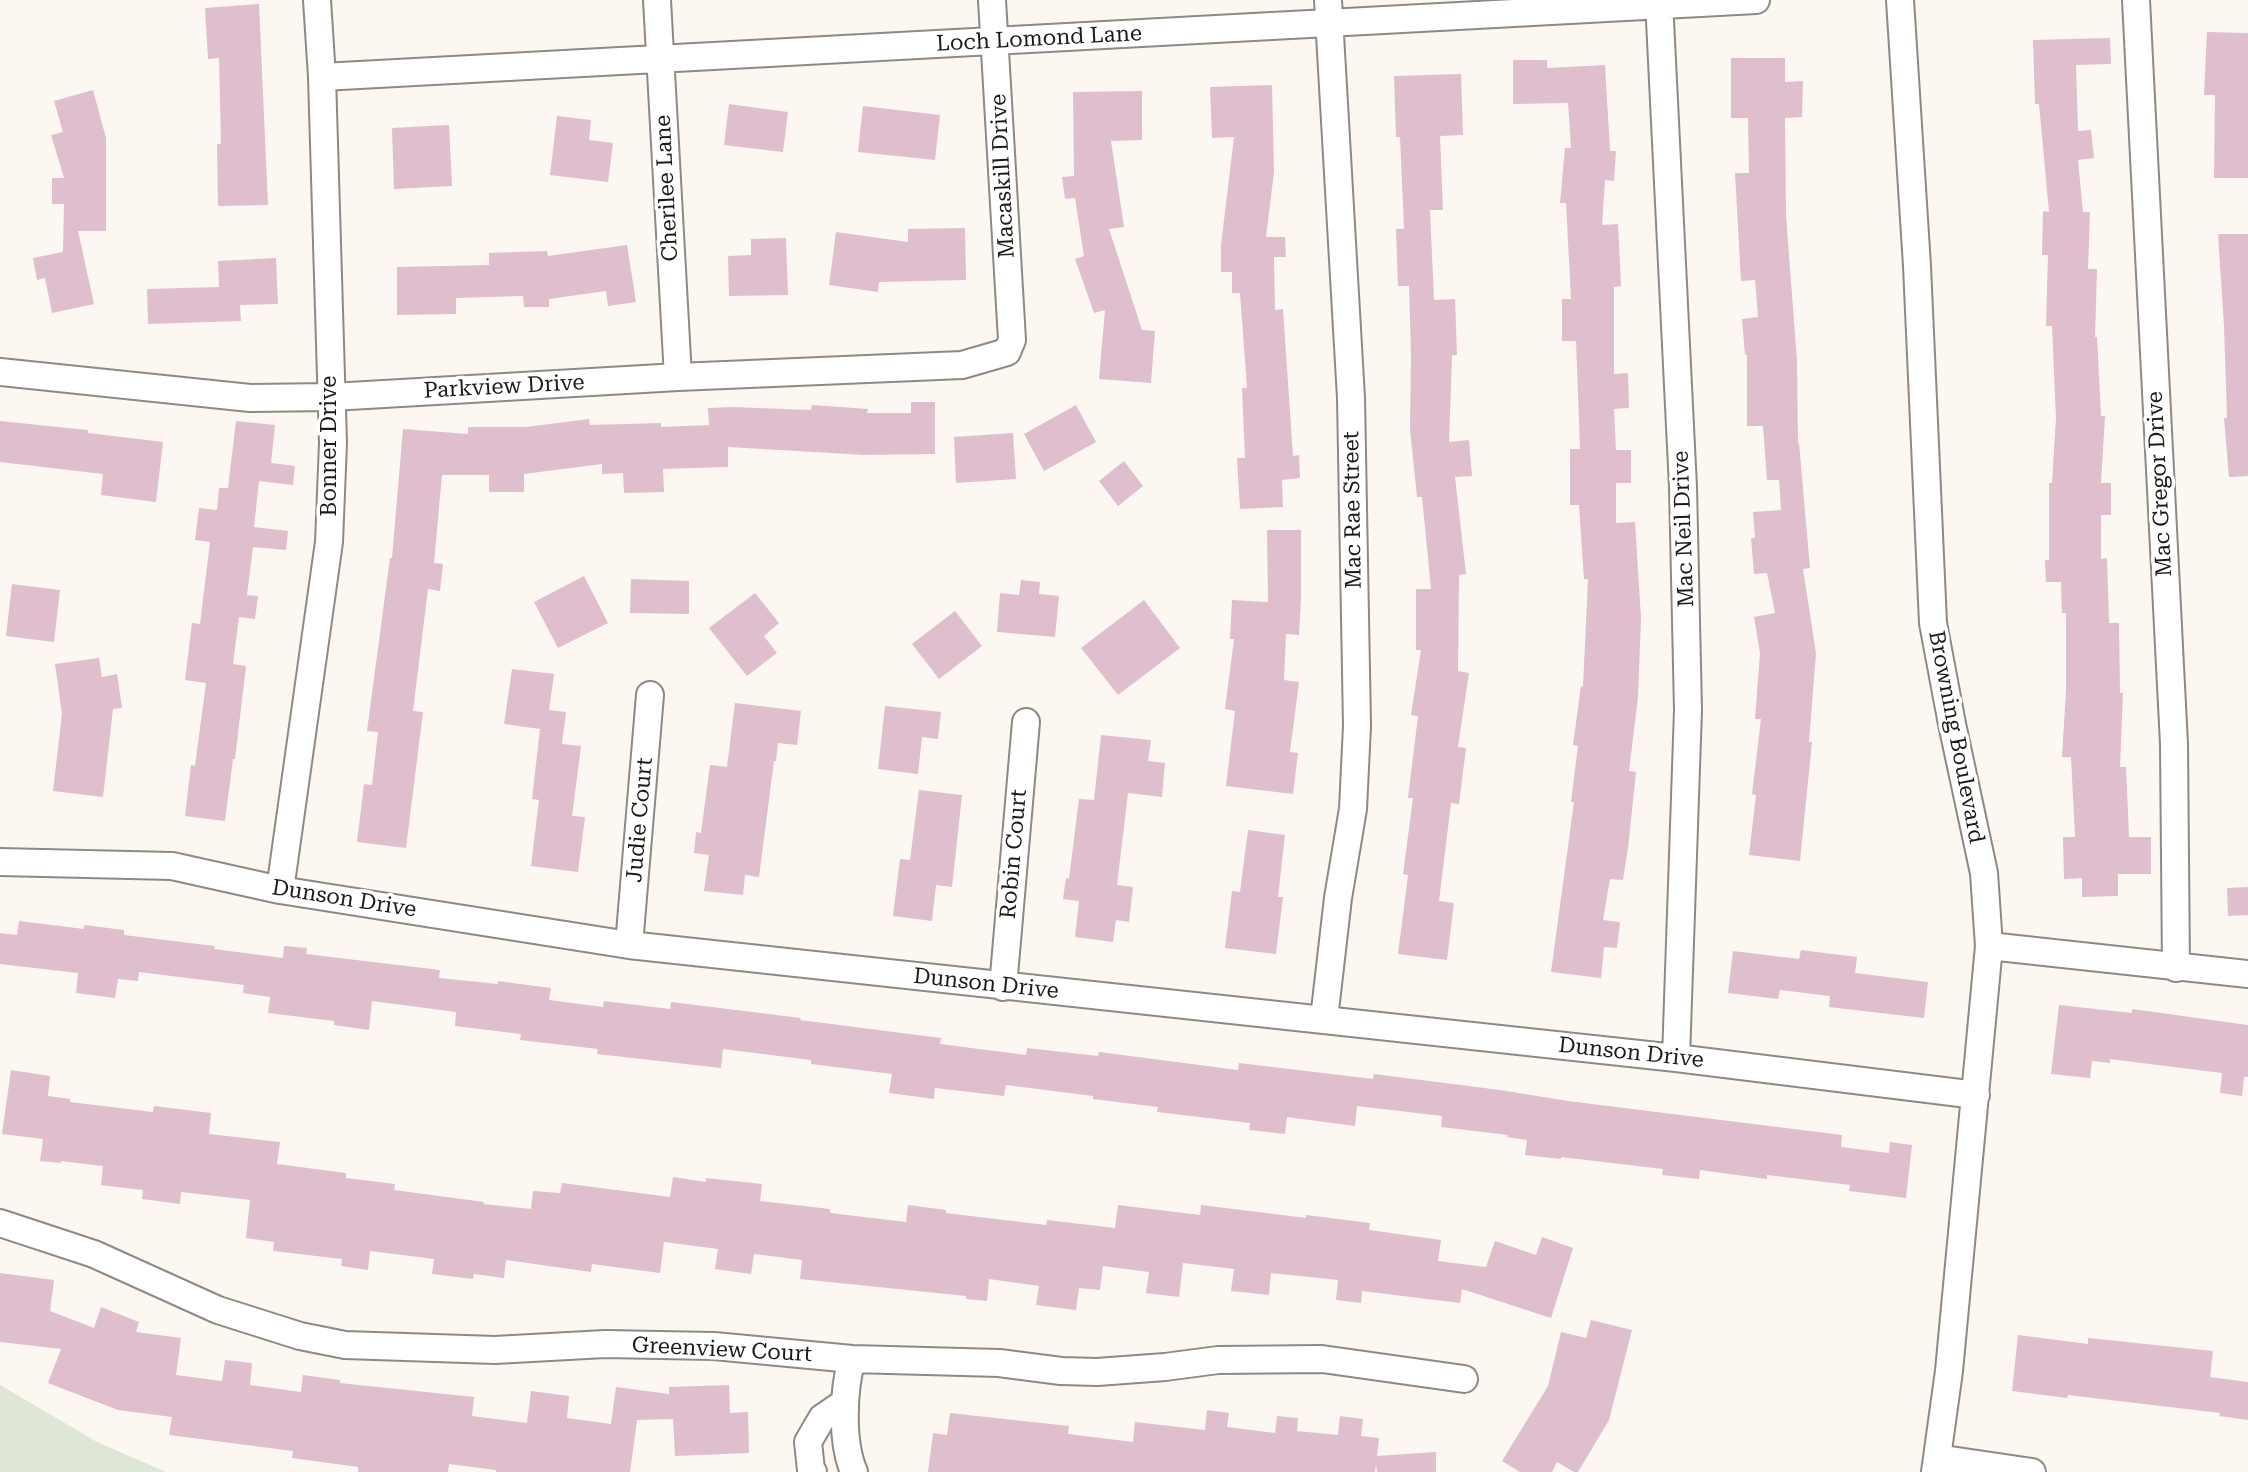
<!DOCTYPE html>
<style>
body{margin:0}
canvas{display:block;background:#fcf7f0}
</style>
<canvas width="2248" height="1472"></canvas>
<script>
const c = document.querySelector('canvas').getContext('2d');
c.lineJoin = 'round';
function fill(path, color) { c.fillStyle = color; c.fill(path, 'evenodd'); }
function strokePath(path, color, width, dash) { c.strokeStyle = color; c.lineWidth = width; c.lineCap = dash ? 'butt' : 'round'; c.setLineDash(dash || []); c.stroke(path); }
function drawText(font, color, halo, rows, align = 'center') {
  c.font = font + ' "Roboto Serif",serif'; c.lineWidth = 7; c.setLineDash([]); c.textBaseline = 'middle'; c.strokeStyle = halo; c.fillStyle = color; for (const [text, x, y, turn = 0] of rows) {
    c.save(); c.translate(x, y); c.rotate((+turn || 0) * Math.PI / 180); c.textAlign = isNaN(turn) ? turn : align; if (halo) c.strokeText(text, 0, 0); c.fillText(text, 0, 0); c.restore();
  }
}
fill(new Path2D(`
 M0,1385L97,1442L166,1472H0Z`), '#dee6d5');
fill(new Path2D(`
 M259,4L268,205L218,206L217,144H221L219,58L208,59L205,8Z
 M2207,32L2248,33V178H2214L2215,95H2204Z
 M2110,38L2111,64L2076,65L2078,131L2091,130L2094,158L2078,160L2083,212H2090L2088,269H2097L2095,337H2097L2101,416H2105L2101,483H2111V515H2101V559L2107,558L2109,623H2119L2120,693H2123L2120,767H2126L2129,837H2151V874H2118V896L2082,897V878L2064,879L2063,837H2075L2071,757H2062L2066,690V613H2062L2061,582H2046L2045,560H2049V483H2052L2056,418L2052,326H2046L2048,255H2042L2043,211L2049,212L2039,104H2035L2033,40Z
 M1731,58H1785V82L1803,81L1802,117L1785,118L1786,215L1797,361L1798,443H1799L1810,568L1803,569L1816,653L1809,742H1812L1800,861L1749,855L1756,795L1752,794L1761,719H1755L1760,653L1754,617L1775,613L1767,573L1754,574L1751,538H1755L1753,512L1781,510L1779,480H1767L1763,426H1747V355H1745L1742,319L1758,317L1755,280L1741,281L1735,173H1749L1748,118H1731Z
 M1513,60H1547V68L1605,65L1610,151H1616L1614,181L1605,180L1602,225L1618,224L1621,286L1614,287V374L1628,373L1629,408L1614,409L1616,450H1631V483H1616V523L1635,522L1641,618L1638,697L1629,771L1636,772L1628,848L1623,880L1610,879L1603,920L1620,922L1617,948L1604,947L1601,978L1551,972L1574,802H1571L1578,746L1573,745L1581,686L1583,687L1588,579H1584L1579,505H1570V449H1580L1576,341H1562V299H1571L1566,203H1560L1565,148H1571L1568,103L1513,104Z
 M1461,74L1463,135L1440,136L1443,210H1430L1434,300L1455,299L1457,355H1452L1449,442L1469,440L1472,476L1455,477L1466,574L1459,575L1458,671L1469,673L1458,747L1466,748L1459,804L1451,803L1439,901L1454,903L1447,960L1398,954L1408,875L1403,874L1413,798H1408L1418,716L1411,715L1421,650H1416V589H1431L1422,497H1417L1410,429L1411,355L1409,286H1398L1396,229H1404L1400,137H1396L1394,76Z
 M1272,85L1274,172L1266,237H1285L1286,257H1274L1275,310L1283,309L1293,456L1299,455L1300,478L1282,480L1283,507L1240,509L1237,458H1245L1242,388H1247L1240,293H1232V272H1221V245L1234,137L1212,138L1210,87Z
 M93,90L106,138V231H78L94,304L52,313L45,278L37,280L33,258L63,252L64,204H52V178H64L51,135L63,132L54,101Z
 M1142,91V140L1111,141L1124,227L1109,229L1142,330L1155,331L1151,383L1099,379L1105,310L1094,313L1075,259L1084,256L1075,198L1065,199L1062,177L1074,176L1073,92Z
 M729,104L788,112L783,152L724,145Z
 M863,106L940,115L935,160L858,152Z
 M557,116L591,120L589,140L613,143L608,182L550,175Z
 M449,125L452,186L394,189L392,128Z
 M965,228L966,280L879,282L878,292L829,285L836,232L908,242V229Z
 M2218,234H2248V476L2229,477L2224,418H2227L2224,326Z
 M786,238L788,295L729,296L728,256L751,255V239Z
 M627,245L636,302L608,306L606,291L549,299V307H524L523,296L456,298V314L397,315V267L489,265V253L547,251L548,256Z
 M276,258L278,304L240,305L241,321L148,324L147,289L219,287L218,261Z
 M911,402H935V454L865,455L728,447V467L663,469L664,492L624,493L623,473L602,474V464L524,474V492H489V475H442L434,563L443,564L440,591L428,589L413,711L423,712L406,848L357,842L364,784L372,785L378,732L367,731L390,558H392L403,429L468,434V427H526L589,419L590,425L661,423V427L709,425L708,408L732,407L811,410L812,405L868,409L867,413H911Z
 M1076,405L1096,442L1044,471L1024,434Z
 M0,421L88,430V433L163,442L156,502L101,495L103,474L0,462Z
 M236,421L275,425L271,463L295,466L293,485L259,481L254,527L288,531L286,550L253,547L247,595L258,596L255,619L239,617L233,664L246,666L235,759H233L225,821L185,816L191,765L195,766L206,683L185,680L192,623L200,624L210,542L195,540L199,508L217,510L219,488H228Z
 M1013,433L1016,479L956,483L954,437Z
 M1124,461L1143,486L1118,506L1099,481Z
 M1267,530H1301V599L1299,635L1286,634L1284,680L1299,682L1290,752L1298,753L1293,794L1226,786L1235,711L1225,709L1234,639H1230L1232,600L1268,602Z
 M584,576L608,623L558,648L534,602Z
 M631,579L689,581V614L630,613Z
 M1021,580L1040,582L1039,594L1059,596L1055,637L997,632L1000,593L1019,595Z
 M12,584L60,590L54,642L6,636Z
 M755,593L779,623L764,636L777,653L747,676L709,628Z
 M1144,600L1180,648L1118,695L1081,648Z
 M955,611L982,646L939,679L912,644Z
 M99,658L102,677L117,674L122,708L113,709L103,797L53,791L62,714L55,664Z
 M512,669L554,674L549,710L566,712L562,744L581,746L572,816L585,817L578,872L531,866L539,800L532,799L540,729L504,724Z
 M735,703L801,711L797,745L778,743L776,761H774L759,877L745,875L743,895L704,891L709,855L694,853L696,832L701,833L710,765L727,767Z
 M885,706L941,712L938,739L922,737L918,774L878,769Z
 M1101,735L1151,740L1148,761L1165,763L1162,797L1128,793L1117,885L1133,887L1129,922L1116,920L1113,942L1075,937L1079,901L1063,899L1066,878L1069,879L1079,799L1094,800Z
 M919,790L962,795L952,887L936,885L932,921L893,916L900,859L910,860Z
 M1248,830L1285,835L1278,897H1283L1276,954L1225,948L1232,891L1240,892Z
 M2248,887V915L2228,916L2227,888Z
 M19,921L84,929V925L124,930V935L215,946L214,949L283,958L284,946L307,948L306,954L440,970L439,978L498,984V981L551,988L549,1000L603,1007L604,1001L670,1009L671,1002L801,1018L800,1020L941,1038L940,1044L1026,1055L1027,1048L1098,1056L1099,1052L1238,1070L1239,1063L1373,1079L1374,1074L1500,1090L1568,1101L1842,1135L1841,1147L1889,1153L1890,1142L1912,1145L1906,1198L1849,1191L1850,1185L1767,1175V1179L1700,1170L1699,1179L1662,1175L1663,1169L1561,1157V1159L1525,1155L1527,1140L1507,1137L1508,1135L1441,1127L1442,1116L1357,1106L1355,1126L1287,1117L1285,1134L1249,1130L1250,1123L1157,1112L1158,1107L1093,1099V1096L1006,1085L1004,1096L935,1088L934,1099L889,1093L892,1074L811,1064V1060L723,1049L721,1068L597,1054L598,1049L520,1040L521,1034L455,1026L456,1012L372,1001L369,1030L334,1025V1021L268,1013L270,997L243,993L244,985L139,972L138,981L118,979L115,998L76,993L78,973L0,964V933L17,935Z
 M1801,950L1857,957L1855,973L1928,982L1924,1018L1829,1007L1830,996L1780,990L1778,999L1728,993L1733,951L1799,959Z
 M2059,1005L2132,1013V1009L2248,1025V1077H2244L2242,1096L2220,1093L2222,1073L2110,1059V1063L2092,1061L2090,1078L2051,1074Z
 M11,1070L50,1076L48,1096L70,1099V1102L153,1112L154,1106L211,1113L209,1134L280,1142L277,1164L346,1173V1178L395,1184L394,1190L484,1202L483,1204L531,1209L533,1191L560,1193L562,1183L670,1197L673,1177L706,1182V1178L762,1184L760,1201L830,1209V1213L906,1222L908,1205L946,1210V1213L1046,1225L1047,1220L1115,1228L1118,1205L1200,1215L1201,1205L1306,1218V1215L1370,1223L1369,1230L1441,1240L1438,1261L1486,1267L1495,1241L1536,1255L1542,1237L1573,1248L1551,1318L1462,1289L1460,1303L1362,1291L1361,1303L1336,1300L1338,1280L1271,1273L1269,1295L1231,1291L1234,1269L1183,1263L1179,1297L1146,1293L1149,1272L1103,1266L1100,1290L1079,1288L1076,1310L1036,1305L1039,1286L989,1279L987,1301L966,1299V1296L800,1279L802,1260L754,1254L751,1274L715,1269L718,1249L664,1242L660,1273L592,1264L591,1272L506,1260L504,1278L474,1274L473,1279L432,1274L434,1259L370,1251L368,1270L341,1266L342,1259L273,1251L274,1242L246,1238L250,1200L181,1192L180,1204L142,1199L143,1190L101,1185L103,1166L61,1161V1163L40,1161L43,1139L2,1134Z
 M0,1273L54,1280L50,1311L94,1328L101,1307L139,1322L136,1332L181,1338L176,1375L222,1381L225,1360L252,1363L250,1385L301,1392L303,1375L340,1380V1383L474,1397L472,1416L527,1423L531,1391L569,1396L567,1418L611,1424L616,1387L669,1394V1387L729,1385L730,1413L748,1412L749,1453L675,1456L673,1419L637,1420L630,1472H496V1470L449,1464L448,1472H358V1467L292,1458L293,1451L169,1435L172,1417L118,1410L48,1383L61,1349L0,1342Z
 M1591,1320L1632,1330L1609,1420L1578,1472H1574L1557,1462L1552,1472H1520L1502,1461L1548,1386L1561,1332L1586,1338Z
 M2018,1335L2088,1344V1338L2213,1351L2210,1377L2248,1382V1420L2219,1416L2220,1413L2068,1395L2067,1398L2012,1391Z
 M1207,1410L1229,1413L1227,1427L1275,1433L1277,1416L1298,1418L1297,1431L1338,1435L1340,1416L1363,1419L1361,1436L1379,1438L1377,1456L1436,1452V1472H1377L1376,1464L1375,1472H928L933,1433L947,1435L950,1413L1069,1426L1068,1434L1133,1442L1135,1422L1205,1430Z`), '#dfbfce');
const minor = new Path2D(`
 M657,0L678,377
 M1659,0L1683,487L1688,710L1676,1058
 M1900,0L1917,266L1933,623L1952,724L1984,873L1989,946L1949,1371L1935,1472
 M2136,0L2174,744L2176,968
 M322,77L1756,0
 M0,372L250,398L332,397L678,377L962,365L1007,352L1012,340L992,0
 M0,862L172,866L280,890L629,945L1676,1058L1976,1095
 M280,890L329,542L333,443L322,77L317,0
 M629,945L650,695
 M1989,946L2248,974
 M1003,987L1026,722
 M1324,1019L1338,898L1353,809L1357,726L1351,398L1328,0
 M0,1223L94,1254L218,1310L300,1336L345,1345L495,1350L605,1344L714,1346L852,1359L999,1363L1061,1371L1097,1372L1165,1367L1218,1360L1322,1359L1464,1379
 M852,1359C843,1390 841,1442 854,1472
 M1937,1458L2032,1472
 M813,1472L811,1470L808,1442L822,1418L844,1403`);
strokePath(minor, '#8e8983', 30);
strokePath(minor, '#fff', 26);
drawText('22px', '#1c1a17', '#fff', [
 ["Loch Lomond Lane",1039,39,-3],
 ["Macaskill Drive",1003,176,-93],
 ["Cherilee Lane",667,188,-93],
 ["Parkview Drive",504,387,-3],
 ["Bonner Drive",330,446,-90],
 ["Mac Gregor Drive",2160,484,-93],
 ["Mac Rae Street",1353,510,-91],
 ["Mac Neil Drive",1684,529,-92],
 ["Browning Boulevard",1956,737,79],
 ["Judie Court",640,820,-85],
 ["Robin Court",1014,854,-85],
 ["Dunson Drive",344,899,9],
 ["Dunson Drive",986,984,6],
 ["Dunson Drive",1631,1053,6],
 ["Greenview Court",722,1350,3]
]);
</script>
